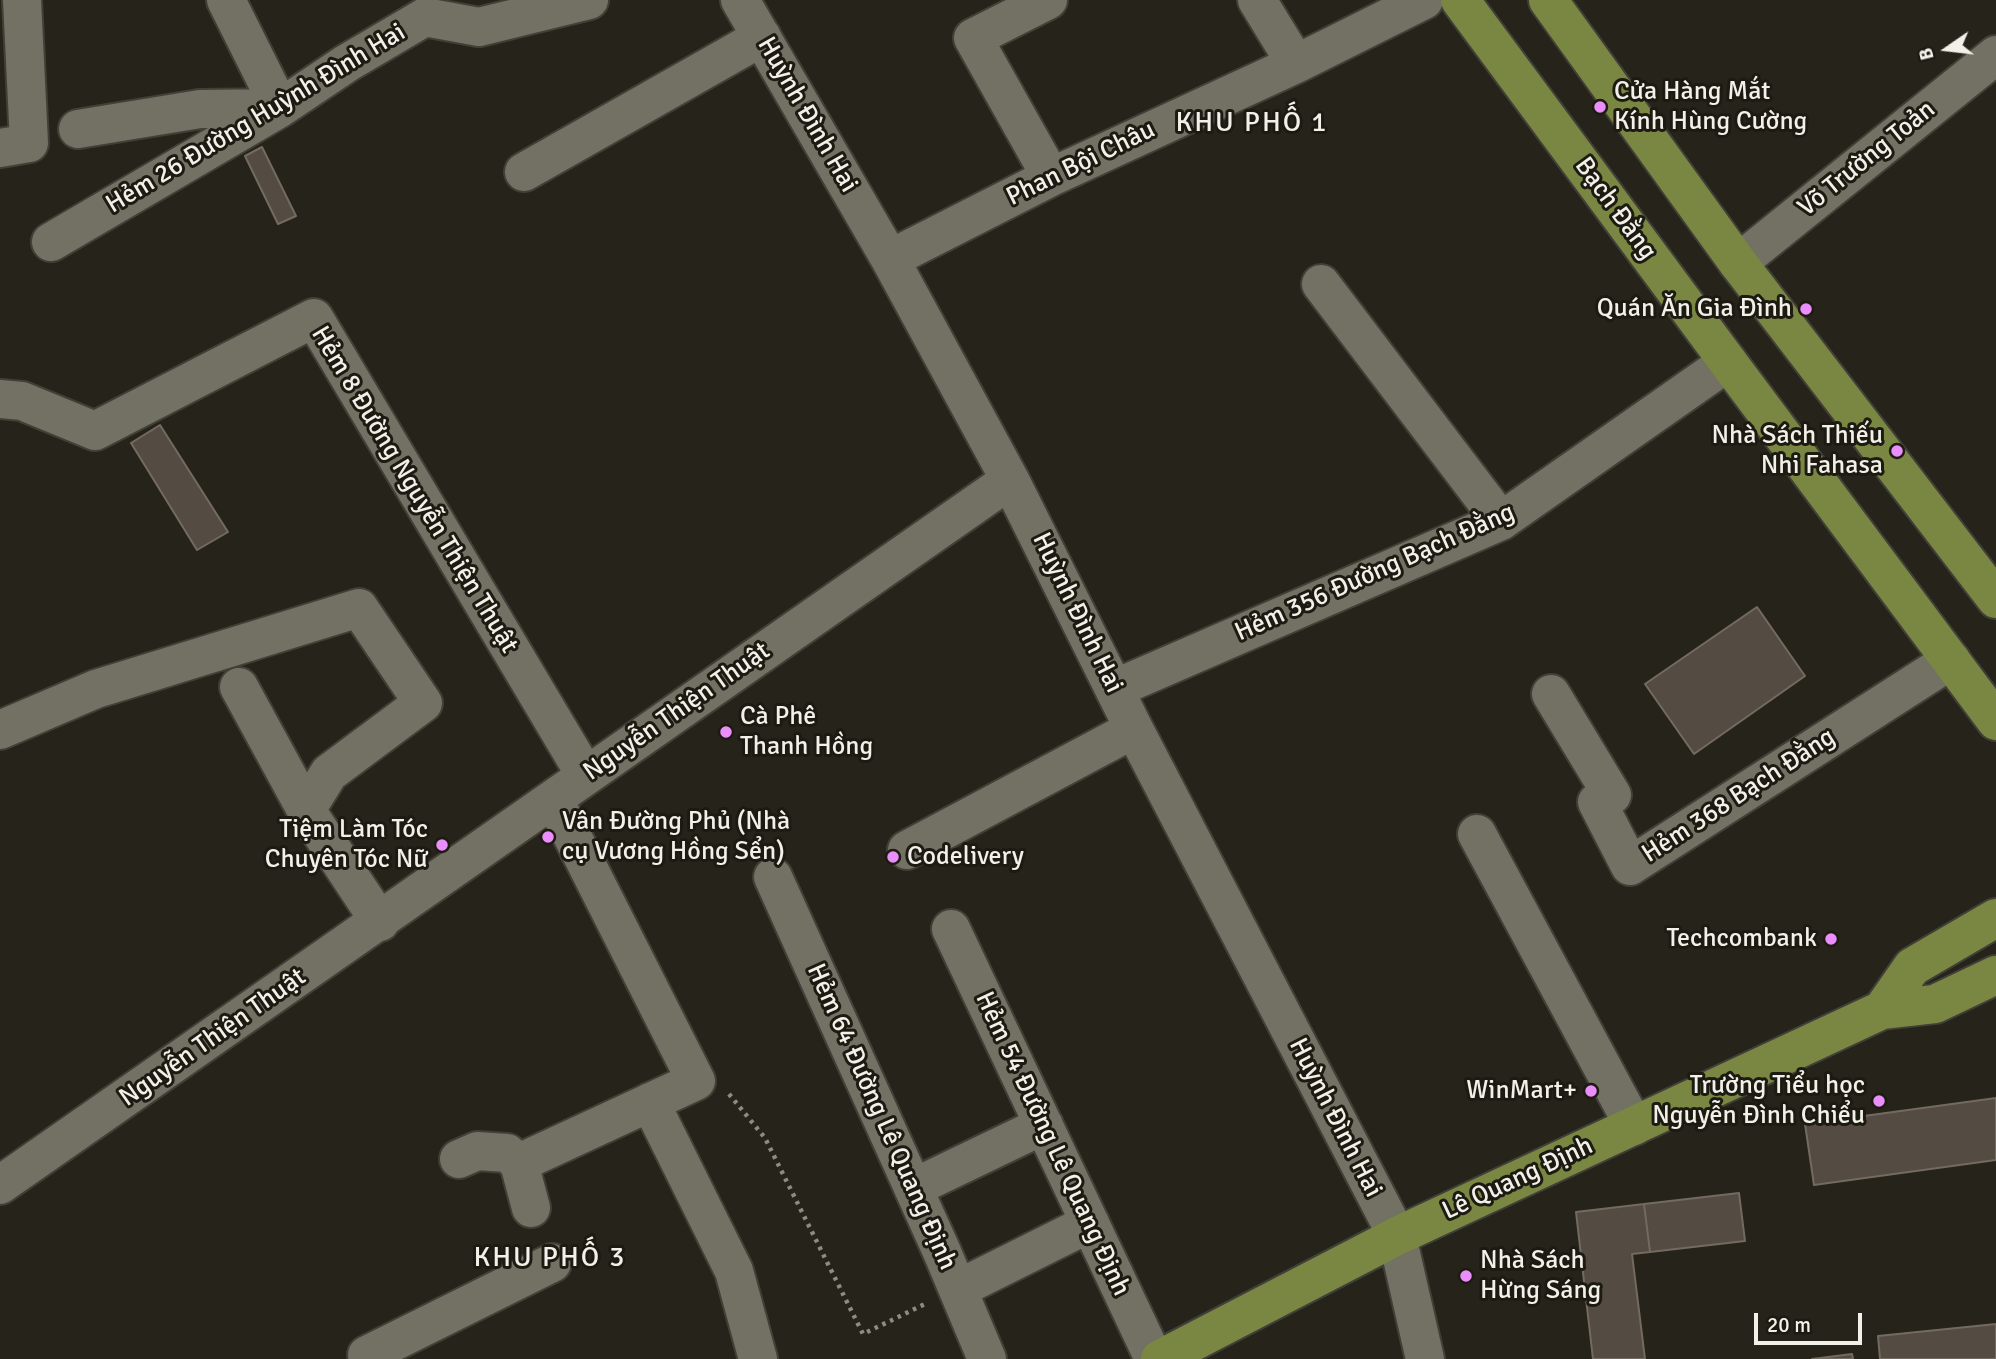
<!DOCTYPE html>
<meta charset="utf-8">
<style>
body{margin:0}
#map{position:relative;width:1996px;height:1359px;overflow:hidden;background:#26241a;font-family:Signika,sans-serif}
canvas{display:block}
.north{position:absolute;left:1912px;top:14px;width:70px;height:70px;-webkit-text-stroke:5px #1d1a11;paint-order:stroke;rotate:256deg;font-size:19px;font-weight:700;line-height:28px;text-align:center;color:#f1f0e9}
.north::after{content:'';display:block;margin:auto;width:24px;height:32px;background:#f1f0e9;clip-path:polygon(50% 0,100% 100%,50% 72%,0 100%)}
.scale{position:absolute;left:1754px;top:1313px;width:108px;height:32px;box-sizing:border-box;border:4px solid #f1f0e9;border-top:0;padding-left:9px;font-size:21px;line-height:24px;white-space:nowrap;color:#f1f0e9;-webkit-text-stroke:5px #1d1a11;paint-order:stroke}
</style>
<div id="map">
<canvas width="1996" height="1359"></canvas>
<div class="north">B</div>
<div class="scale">20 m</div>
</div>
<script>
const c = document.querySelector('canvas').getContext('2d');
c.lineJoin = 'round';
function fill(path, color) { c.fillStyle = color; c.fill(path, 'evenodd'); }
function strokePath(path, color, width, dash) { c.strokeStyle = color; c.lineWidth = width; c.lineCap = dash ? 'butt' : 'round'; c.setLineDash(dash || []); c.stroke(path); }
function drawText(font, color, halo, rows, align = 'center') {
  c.font = font + ' Signika,sans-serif'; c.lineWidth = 6; c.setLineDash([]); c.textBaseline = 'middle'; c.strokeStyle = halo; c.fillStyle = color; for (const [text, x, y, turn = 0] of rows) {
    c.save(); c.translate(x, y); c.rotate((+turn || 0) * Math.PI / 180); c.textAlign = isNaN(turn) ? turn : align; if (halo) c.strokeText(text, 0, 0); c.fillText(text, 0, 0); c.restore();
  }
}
const building = new Path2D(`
 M262,147L296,216L278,224L245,156Z
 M160,425L228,532L197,550L131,443Z
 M1757,607L1805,676L1694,754L1645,684Z
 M1996,1098V1160L1814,1185L1805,1124Z
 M1739,1193L1745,1241L1650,1252L1644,1204Z
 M1644,1204L1650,1252L1632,1254L1645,1359H1593L1576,1212Z
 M1996,1324V1359H1880L1878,1336Z
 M1852,1354L1853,1359H1812Z`);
fill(building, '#544b43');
strokePath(building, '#736a60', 2);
const minor = new Path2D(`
 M740,0L890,259L1010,480L1134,729L1397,1236L1425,1359
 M1048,0L973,38L1051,177
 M1257,0L1296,64
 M78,129L200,109L280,108L226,0
 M0,148L29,143L22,0
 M524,172L762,37
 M51,242L280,108L347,63L425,17L479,27L589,0
 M890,259L1051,177L1296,64L1424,0
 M1738,263L1996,55
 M1321,284L1501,521
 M0,399L22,401L95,431L314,318L586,776
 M239,687L306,810
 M1114,689L1501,521L1728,362
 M1551,694L1612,795L1597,802L1630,866L1951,660
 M0,730L96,689L359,608L423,703L329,773L306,810L380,922
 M1477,834L1634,1126
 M907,850L1134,729
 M773,877L942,1252L987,1359
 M951,929L1154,1359
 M650,1102L734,1271L758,1359
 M459,1159L477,1151L507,1153L519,1163L531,1208
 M519,1163L696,1081L554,800
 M0,1185L1010,480
 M913,1188L1044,1125
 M958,1289L1090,1223
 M369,1359L367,1355L552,1263`);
const major = new Path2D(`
 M1460,0L1728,362L1996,721
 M1548,0L1738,263L1996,599
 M1882,1010L1912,967L1996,918
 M1160,1359L1397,1236L1882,1010L1935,1004L1996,975`);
strokePath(minor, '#413f37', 42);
strokePath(major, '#413f37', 42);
strokePath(new Path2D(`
 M729,1094L765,1138L863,1334L925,1304`), '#8d8b83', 4.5, [3.5, 5]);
strokePath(minor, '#737064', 38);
strokePath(major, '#7a8743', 38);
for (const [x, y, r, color] of [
 [1600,107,7,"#eb8dfb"],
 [1806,309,7,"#eb8dfb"],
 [1897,451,7,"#eb8dfb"],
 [726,732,7,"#eb8dfb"],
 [548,837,7,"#eb8dfb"],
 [442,845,7,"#eb8dfb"],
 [893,857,7,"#eb8dfb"],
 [1831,939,7,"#eb8dfb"],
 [1591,1091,7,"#eb8dfb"],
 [1879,1101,7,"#eb8dfb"],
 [1466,1276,7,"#eb8dfb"]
]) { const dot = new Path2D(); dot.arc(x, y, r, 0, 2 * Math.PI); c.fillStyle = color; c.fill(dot); strokePath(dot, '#1d1a11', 2.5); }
drawText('26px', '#f1f0e9', '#1d1a11', [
 ["Cửa Hàng Mắt",1614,92,"left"],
 ["Kính Hùng Cường",1614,122,"left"],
 ["Quán Ăn Gia Đình",1792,309],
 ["Nhà Sách Thiếu",1883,436],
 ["Nhi Fahasa",1883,466],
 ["Cà Phê",740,717,"left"],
 ["Thanh Hồng",740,747,"left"],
 ["Vân Đường Phủ (Nhà",562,822,"left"],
 ["cụ Vương Hồng Sển)",562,852,"left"],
 ["Tiệm Làm Tóc",428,830],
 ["Chuyên Tóc Nữ",428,860],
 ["Codelivery",907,857,"left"],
 ["Techcombank",1817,939],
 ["Trường Tiểu học",1865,1086],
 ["Nguyễn Đình Chiểu",1865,1116],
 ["WinMart+",1577,1091],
 ["Nhà Sách",1480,1261,"left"],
 ["Hừng Sáng",1480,1291,"left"]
], 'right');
drawText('26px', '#f1f0e9', '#1d1a11', [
 ["Huỳnh Đình Hai",807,115,60],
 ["Hẻm 26 Đường Huỳnh Đình Hai",256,119,-31],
 ["Võ Trường Toản",1867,159,-39],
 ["Phan Bội Châu",1081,164,-26],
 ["Bạch Đằng",1615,209,54],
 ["Hẻm 8 Đường Nguyễn Thiện Thuật",414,490,59],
 ["Hẻm 356 Đường Bạch Đằng",1375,573,-24],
 ["Huỳnh Đình Hai",1077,613,64],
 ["Nguyễn Thiện Thuật",677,712,-35],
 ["Hẻm 368 Bạch Đằng",1739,796,-33],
 ["Nguyễn Thiện Thuật",213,1038,-35],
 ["Hẻm 64 Đường Lê Quang Định",881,1117,66],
 ["Huỳnh Đình Hai",1335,1118,63],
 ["Hẻm 54 Đường Lê Quang Định",1052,1144,65],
 ["Lê Quang Định",1518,1179,-25]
]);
c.letterSpacing = '2px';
drawText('28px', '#f1f0e9', '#1d1a11', [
 ["KHU PHỐ 1",1252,124],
 ["KHU PHỐ 3",550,1259]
]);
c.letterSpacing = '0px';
</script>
